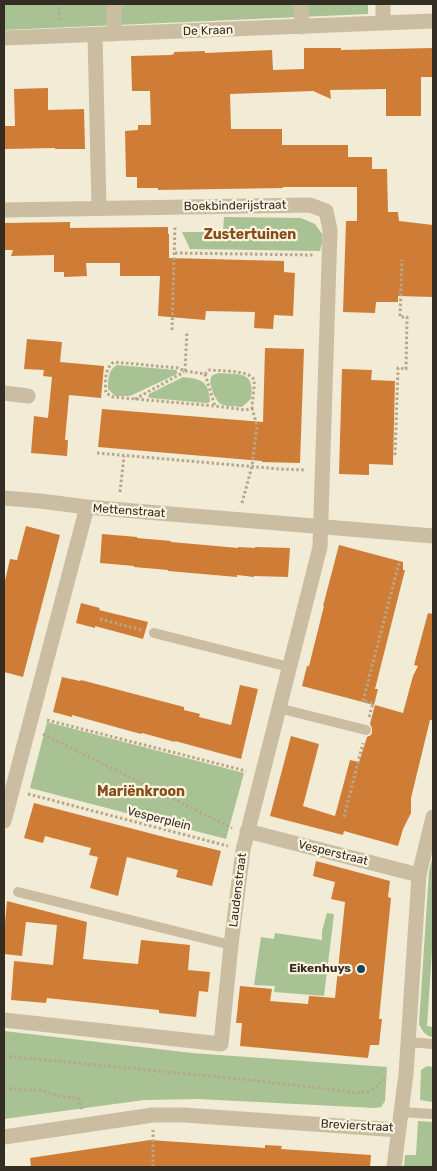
<!DOCTYPE html>
<meta charset="utf-8">
<style>
body{margin:0}
#map{position:relative;width:437px;height:1171px;overflow:hidden;background:#f2ebd5;font-family:Rubik,sans-serif}
canvas{display:block}
.frame{position:absolute;inset:0;border:5px solid #342d24;pointer-events:none}
</style>
<div id="map">
<canvas width="437" height="1171"></canvas>
<div class="frame"></div>
</div>
<script>
const c = document.querySelector('canvas').getContext('2d');
c.lineJoin = 'round';
function fill(path, color) { c.fillStyle = color; c.fill(path, 'evenodd'); }
function strokePath(path, color, width, dash) { c.strokeStyle = color; c.lineWidth = width; c.lineCap = dash ? 'butt' : 'round'; c.setLineDash(dash || []); c.stroke(path); }
function drawText(font, color, halo, rows, align = 'center') {
  c.font = font + ' Rubik,sans-serif'; c.lineWidth = 4.5; c.setLineDash([]); c.textBaseline = 'middle'; c.strokeStyle = halo; c.fillStyle = color; for (const [text, x, y, turn = 0] of rows) {
    c.save(); c.translate(x, y); c.rotate((+turn || 0) * Math.PI / 180); c.textAlign = isNaN(turn) ? turn : align; if (halo) c.strokeText(text, 0, 0); c.fillText(text, 0, 0); c.restore();
  }
}
fill(new Path2D(`
 M4,4H368V14L4,30Z
 M224,217L301,218L315,224L322,234V243L320,251L190,249L182,232H223Z
 M117,365L176,370L177,371V374L130,396H115L108,389C108,379 108,370 117,365Z
 M218,373C240,375 255,370 251,399L242,407C236,406 226,407 221,404C216,402 208,383 211,378C212,374 214,375 218,373Z
 M183,377C202,379 209,381 210,402L206,403L151,398L148,397L149,394Z
 M47,722L244,773L226,839L30,788Z
 M433,855V936L427,1026L433,1027V1037C425,1036 422,1031 419,1024L429,872Z
 M327,913L334,914L324,996L274,992L275,986L254,985L261,937L274,939L275,933L322,940V931Z
 M4,1031L192,1053L387,1067L385,1101L381,1107L375,1108L198,1099L144,1100L4,1119Z
 M427,1066L433,1067V1102L420,1100L421,1070Z
 M418,1121L433,1122V1167H416L404,1166L405,1155H416Z`), '#a8c294');
fill(new Path2D(`
 M304,48H341V50L433,48V77H421V116H386V89L330,90L331,99L313,91L230,94L231,129H282V145H348V157H372V169H387L388,212H398L399,221L433,225V297L398,296V302H376L375,313L343,312L346,221H357V187H283V188L158,190V188H137V177H126L125,131L138,130V125H151L150,91H132L131,56L171,55L174,54V52L205,51V53L272,50L273,70L304,69Z
 M48,88V110L84,109L85,149H55V148L4,149V126H15L14,89Z
 M70,222V228L168,227V234H169V258L284,261V272L295,273L293,316L274,315L273,329L254,328L255,312L206,311L205,320L158,316L160,276H120V263H86L87,276L64,277V272H54V255L11,256L13,250H4V223Z
 M27,339L62,342L60,362L104,366L101,398L69,395L65,440H68L67,456L31,453L34,416L48,418L52,377L43,376L44,370L24,369Z
 M265,348L304,349L300,463L262,462V461L98,447L102,409L263,422Z
 M342,369L372,370L371,380L395,381L393,465L369,464V475L339,474Z
 M26,526L60,535L23,677L4,672V585L10,559L17,560Z
 M102,534L137,537V538L171,541V542L238,548V547L255,548V547L290,548L288,577L254,576V577L237,575V577L168,571V570L134,567V566L100,563Z
 M339,545L403,562V570H405L375,689H378L374,705L302,686L307,666H309L324,606H323Z
 M81,603L100,608L99,610L148,622L143,639L95,626V628L76,623Z
 M428,613L433,614V720H430L411,798V813L403,829L398,846L344,831L343,835L270,816L291,736L319,744L303,806L335,816L350,760L359,762L367,737L371,735L372,732V728L370,724L375,705L403,713L413,676L418,666L414,665Z
 M62,677L80,681L81,680L184,707V710L200,714L199,717L231,725L240,685L258,689L241,759L175,741V742L142,733L141,734L72,715V717L53,712Z
 M34,803L168,838L221,851L212,886L176,877L178,870L127,857L118,896L90,888L98,857L89,855L91,848L45,836L43,843L24,838Z
 M316,861L390,881L388,897L391,898L379,1019H382L379,1045H370L368,1058L240,1046L242,1023H236L240,986L272,989L270,1001L308,1004L309,996L335,998L345,902L331,899L335,882L313,876Z
 M7,901L87,922L83,959L138,964L141,940L190,945L188,970L210,972L208,992L199,991L196,1017L159,1013V1010L47,998L46,1003L11,1000L14,961L53,965L57,925L26,922L22,956L4,954V934Z
 M150,1140L265,1148V1145L282,1146L281,1149L371,1155L370,1167H31L30,1158Z`), '#cf7d36');
strokePath(new Path2D(`
 M59,20V8L61,4
 M175,253L313,255
 M172,330L175,225
 M185,371L187,331
 M205,374L209,370C219,371 251,370 254,380C255,387 252,400 252,408L246,410L215,406L205,374L185,371L178,368L114,362C104,368 105,383 106,393L113,397L215,406
 M135,399L184,372
 M97,453L280,469L305,470
 M395,455L398,368L406,369L407,317H400L402,260
 M120,492L124,456
 M242,503L252,466L257,426L252,408
 M100,619L141,630
 M369,717L373,703L363,701L399,563
 M47,720L246,771
 M43,734L232,828
 M28,794L228,846
 M344,817L363,743
 M4,1056L251,1080L360,1093L371,1091L384,1080L388,1079
 M4,1088L24,1090H41L59,1096L78,1098L82,1109
 M153,1167V1130`), '#b6a78b', 3, [2.5, 2.5]);
strokePath(new Path2D(`
 M154,633L289,667
 M278,708L366,730
 M18,892L231,945
 M408,1042L433,1044
 M401,1112L433,1114`), '#cbbda1', 10);
strokePath(new Path2D(`
 M114,4V34
 M301,4L302,27
 M383,4V23
 M95,35L99,208
 M4,38L433,21
 M4,210L310,205L326,211L330,230L320,547L243,850L231,945L221,1044L4,1020
 M4,393L28,396
 M4,498L40,501L87,507
 M4,821L87,507L433,536
 M247,831L419,875
 M4,1137L153,1115H184L399,1130
 M394,1167L406,1074L419,875L433,817`), '#cbbda1', 15);
for (const [x, y, r, color] of [
 [361,969,5,"#174558"]
]) { const dot = new Path2D(); dot.arc(x, y, r, 0, 2 * Math.PI); c.fillStyle = color; c.fill(dot); strokePath(dot, '#faf4e1', 2); }
drawText('12px', '#342d24', '#faf4e1', [
 ["De Kraan",208,31,-2],
 ["Boekbinderijstraat",235,206,-1],
 ["Mettenstraat",129,511,4],
 ["Vesperplein",159,819,14],
 ["Vesperstraat",333,853,14],
 ["Laudenstraat",238,890,-83],
 ["Brevierstraat",357,1126,3]
]);
drawText('bold 12px', '#342d24', '#faf4e1', [
 ["Eikenhuys",351,969]
], 'right');
drawText('bold 14px', '#884c18', '#faf4e1', [
 ["Zustertuinen",250,235],
 ["Mariënkroon",141,792]
]);
</script>
